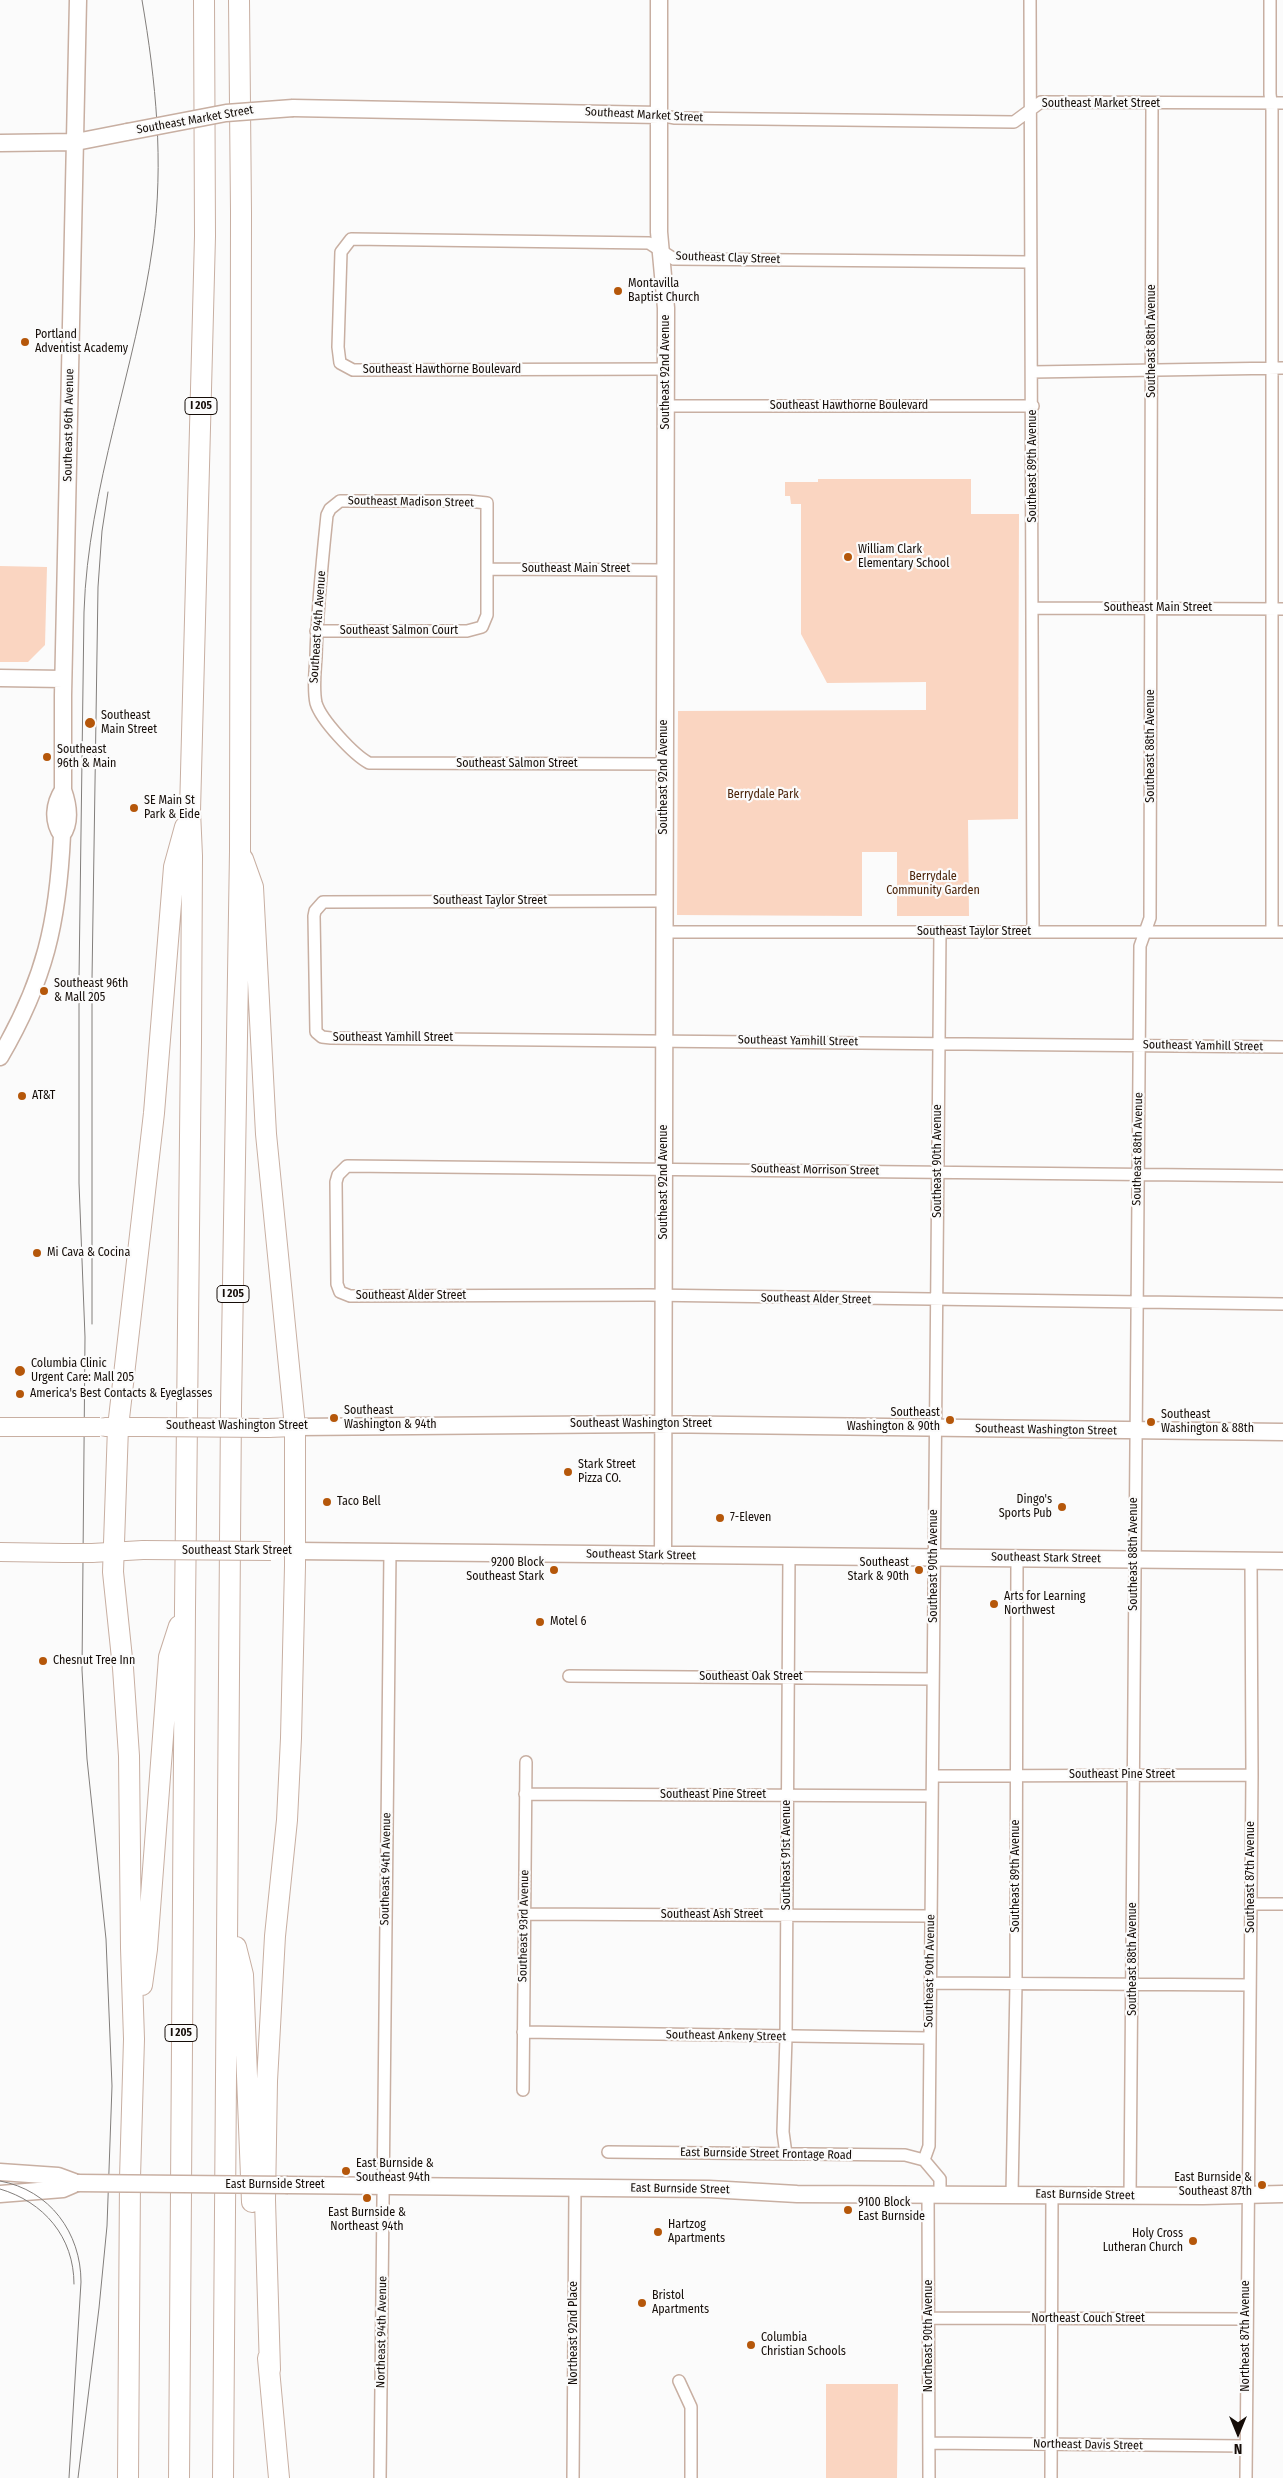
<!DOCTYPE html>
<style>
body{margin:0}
#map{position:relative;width:1283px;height:2478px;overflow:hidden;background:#fbfbfb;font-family:"Fira Sans Condensed",sans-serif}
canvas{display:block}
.north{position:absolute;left:1213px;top:2408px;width:50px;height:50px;-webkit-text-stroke:4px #fbfbfb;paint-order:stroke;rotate:180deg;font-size:14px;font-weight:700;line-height:20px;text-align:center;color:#150d08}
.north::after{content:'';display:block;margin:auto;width:18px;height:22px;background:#150d08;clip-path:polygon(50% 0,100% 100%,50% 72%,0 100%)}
</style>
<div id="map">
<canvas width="1283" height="2478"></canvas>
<div class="north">N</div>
</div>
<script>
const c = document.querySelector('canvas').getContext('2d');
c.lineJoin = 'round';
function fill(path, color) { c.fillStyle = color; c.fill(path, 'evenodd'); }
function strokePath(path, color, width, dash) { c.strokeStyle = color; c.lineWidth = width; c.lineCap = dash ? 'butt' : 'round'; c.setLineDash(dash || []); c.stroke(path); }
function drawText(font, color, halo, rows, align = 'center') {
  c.font = font + ' "Fira Sans Condensed",sans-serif'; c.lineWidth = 4.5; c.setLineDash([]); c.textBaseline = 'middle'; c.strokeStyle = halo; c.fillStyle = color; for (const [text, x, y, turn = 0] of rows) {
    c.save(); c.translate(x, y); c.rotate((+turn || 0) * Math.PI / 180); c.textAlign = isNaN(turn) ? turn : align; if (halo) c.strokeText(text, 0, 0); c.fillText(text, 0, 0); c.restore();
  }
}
fill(new Path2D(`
 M818,479H971V514H1019L1018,819L968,820L969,916H897V852H862V916L677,915L678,711L926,710V682L827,683L801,634V504H791L790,496H785V482H818Z
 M0,566L47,567L45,645L28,662H0Z
 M826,2384H898L897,2478H826Z`), '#fad5c1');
const street = new Path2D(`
 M1030,0L1033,932
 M1270,0V94L1272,110V932
 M659,115L675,118L1014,122L1041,102L1283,103
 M666,369L353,370L340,363L338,347L341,252L351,239L649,243L674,259L1029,262
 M1032,372L1283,368
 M665,406H1033
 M488,569L665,570
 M1032,608L1283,609
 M316,631H467L482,627L487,615V503L468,501H340L330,509L327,515C322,563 317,610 316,657C315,672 313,689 316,703C321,720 354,755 369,763L664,764
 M664,901L323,902L315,911L314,916L316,1032L322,1037L331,1038L1283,1047
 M664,932H1283
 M1283,1176L347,1166L338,1175L336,1182L337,1284L340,1292L350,1296L648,1295L1283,1304
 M569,1676L933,1679
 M933,1776L1252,1775
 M525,1794L931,1796
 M1251,1904H1283
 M524,1914L930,1916
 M930,1983L1250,1985
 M523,2032L929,2038
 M523,2090L526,1762
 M608,2152L905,2155L924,2160
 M786,2154L783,2132L786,2037L789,1556
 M924,2160L929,2146L940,932
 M924,2160L940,2179V2193
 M928,2193L929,2478
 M1012,2194L1016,1984L1017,1558
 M1130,2195L1140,946L1150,918L1152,104
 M930,2318L1246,2319
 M679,2381L691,2407V2478
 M929,2443L1246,2446
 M380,2478L390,1552
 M573,2478L575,2188
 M1051,2478L1052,2194
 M1246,2478L1252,1775L1251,1561`);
const secondary = new Path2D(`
 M659,0V232L666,308L663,1555
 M293,108L659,115
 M0,143L76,142L127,132
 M0,678L63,679
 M62,835C52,821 54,804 63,790
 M0,1057C45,980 58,922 62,835C71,822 68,804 63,790V695L78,0
 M295,1427L651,1424L1283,1432
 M295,1551L1283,1561
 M0,2172L58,2176L77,2183
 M288,2185L709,2189L797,2194L1203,2196L1283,2194
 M0,2194L63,2189L77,2183`);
const primary = new Path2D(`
 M0,1427H61
 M105,1427H145
 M268,1428L295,1427
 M0,1552L64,1553
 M92,1553L143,1550`);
const highway = new Path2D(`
 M243,859L253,887L266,1134L295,1427V1566L291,1738L287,1820L275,1936L267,2081L265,2200L270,2370
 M236,1947L243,1975L252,2202
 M142,1985L147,1949L169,1657L179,1626
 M268,2358L279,2478
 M128,2478L130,2178L134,2039L131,1948L129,1756L123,1668L113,1572L118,1427L154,1113L174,867L185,827
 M179,2478L185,1608L191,1042L192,856L190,811L205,236L204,0
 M223,2478L231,1407L240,851L241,212L239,0`);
strokePath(street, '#c8afa2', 14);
strokePath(secondary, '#c8afa2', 19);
strokePath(primary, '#c8afa2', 20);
strokePath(highway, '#c8afa2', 22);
strokePath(street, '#fff', 11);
strokePath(secondary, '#fff', 16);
strokePath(primary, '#fff', 18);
strokePath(highway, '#fff', 20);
strokePath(new Path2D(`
 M92,1324V979L98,587L102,531L108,492
 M0,2181C50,2190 81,2233 81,2282L69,2478
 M0,2189C44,2202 74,2237 74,2284
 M78,2478L99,2308L107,2226L112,2086L106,1939L87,1759L82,1670L85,1337L79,1183V979L84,612C88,487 136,368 153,244C164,162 156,82 142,0`), '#827e7b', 1);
const secondaryBridge = new Path2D(`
 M127,132L226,113L293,108
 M77,2183L288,2185`);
const primaryBridge = new Path2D(`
 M61,1427H100
 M145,1427L268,1428
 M143,1550L271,1551
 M64,1553H92`);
strokePath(secondaryBridge, '#c8afa2', 19, []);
strokePath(primaryBridge, '#c8afa2', 20, []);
strokePath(secondaryBridge, '#fff', 16);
strokePath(primaryBridge, '#fff', 18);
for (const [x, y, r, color] of [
 [618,291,5,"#b5570a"],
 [25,342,5,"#b5570a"],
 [848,557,5,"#b5570a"],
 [90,723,6,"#b5570a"],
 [47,757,5,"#b5570a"],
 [134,808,5,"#b5570a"],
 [44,991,5,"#b5570a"],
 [22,1096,5,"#b5570a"],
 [37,1253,5,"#b5570a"],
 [20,1371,6,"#b5570a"],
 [20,1394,5,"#b5570a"],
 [334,1418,5,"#b5570a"],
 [950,1420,5,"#b5570a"],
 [1151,1422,5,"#b5570a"],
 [568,1472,5,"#b5570a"],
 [327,1502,5,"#b5570a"],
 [1062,1507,5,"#b5570a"],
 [720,1518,5,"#b5570a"],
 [554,1570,5,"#b5570a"],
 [919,1570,5,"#b5570a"],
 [994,1604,5,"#b5570a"],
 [540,1622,5,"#b5570a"],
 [43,1661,5,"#b5570a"],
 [346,2171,5,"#b5570a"],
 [1262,2185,5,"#b5570a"],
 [367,2198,5,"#b5570a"],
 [848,2210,5,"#b5570a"],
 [658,2232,5,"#b5570a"],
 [1193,2241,5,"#b5570a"],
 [642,2303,5,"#b5570a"],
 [751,2345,5,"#b5570a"]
]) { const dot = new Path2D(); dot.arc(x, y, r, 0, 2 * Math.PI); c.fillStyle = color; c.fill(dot); strokePath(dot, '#fbfbfb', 2); }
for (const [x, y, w] of [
 [201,406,32],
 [233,1294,32],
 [181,2033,32]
]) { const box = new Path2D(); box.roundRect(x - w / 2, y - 8.5, w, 17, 4); c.fillStyle = '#fbfbfb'; c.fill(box); strokePath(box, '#150d08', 1); }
drawText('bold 11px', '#150d08', null, [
 ["I 205",201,406],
 ["I 205",233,1294],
 ["I 205",181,2033]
]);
drawText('12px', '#150d08', '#fbfbfb', [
 ["Southeast Market Street",1101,104],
 ["Southeast Market Street",644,115,3],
 ["Southeast Market Street",195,120,-10],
 ["Southeast Clay Street",728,258,2],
 ["Southeast 88th Avenue",1152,341,-90],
 ["Southeast Hawthorne Boulevard",442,370],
 ["Southeast 92nd Avenue",666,372,-90],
 ["Southeast Hawthorne Boulevard",849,406],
 ["Southeast 96th Avenue",69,425,-89],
 ["Southeast 89th Avenue",1033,466,-90],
 ["Southeast Madison Street",411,502,1],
 ["Southeast Main Street",576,569],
 ["Southeast Main Street",1158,608],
 ["Southeast 94th Avenue",318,627,-86],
 ["Southeast Salmon Court",399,631],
 ["Southeast 88th Avenue",1151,746,-90],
 ["Southeast Salmon Street",517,764],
 ["Southeast 92nd Avenue",664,777,-90],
 ["Southeast Taylor Street",490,901],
 ["Southeast Taylor Street",974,932],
 ["Southeast Yamhill Street",393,1038],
 ["Southeast Yamhill Street",798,1041,1],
 ["Southeast Yamhill Street",1203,1046,1],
 ["Southeast 88th Avenue",1138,1149,-89],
 ["Southeast 90th Avenue",938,1161,-90],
 ["Southeast Morrison Street",815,1170,1],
 ["Southeast 92nd Avenue",664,1182,-90],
 ["Southeast Alder Street",411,1296],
 ["Southeast Alder Street",816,1299,1],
 ["Southeast Washington Street",641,1424],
 ["Southeast Washington Street",237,1426],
 ["Southeast Washington Street",1046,1430,1],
 ["Southeast Stark Street",237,1551],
 ["Southeast 88th Avenue",1134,1554,-90],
 ["Southeast Stark Street",641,1555,1],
 ["Southeast Stark Street",1046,1558,1],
 ["Southeast 90th Avenue",934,1566,-90],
 ["Southeast Oak Street",751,1677],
 ["Southeast Pine Street",1122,1775],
 ["Southeast Pine Street",713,1795],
 ["Southeast 91st Avenue",787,1855,-90],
 ["Southeast 94th Avenue",386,1869,-89],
 ["Southeast 89th Avenue",1016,1876,-90],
 ["Southeast 87th Avenue",1251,1877,-90],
 ["Southeast Ash Street",712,1915],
 ["Southeast 93rd Avenue",524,1926,-89],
 ["Southeast 88th Avenue",1133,1959,-90],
 ["Southeast 90th Avenue",930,1971,-89],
 ["Southeast Ankeny Street",726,2036,1],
 ["East Burnside Street Frontage Road",766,2154,1],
 ["East Burnside Street",275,2185],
 ["East Burnside Street",680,2189,1],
 ["East Burnside Street",1085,2195,1],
 ["Northeast Couch Street",1088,2319],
 ["Northeast 94th Avenue",382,2332,-89],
 ["Northeast 92nd Place",574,2333,-90],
 ["Northeast 90th Avenue",929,2336,-90],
 ["Northeast 87th Avenue",1246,2336,-90],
 ["Northeast Davis Street",1088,2445,1]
]);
drawText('12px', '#150d08', '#fbfbfb', [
 ["Montavilla",628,284],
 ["Baptist Church",628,298],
 ["Portland",35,335],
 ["Adventist Academy",35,349],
 ["William Clark",858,550],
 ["Elementary School",858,564],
 ["Southeast",101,716],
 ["Main Street",101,730],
 ["Southeast",57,750],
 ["96th & Main",57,764],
 ["SE Main St",144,801],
 ["Park & Eide",144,815],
 ["Southeast 96th",54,984],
 ["& Mall 205",54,998],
 ["AT&T",32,1096],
 ["Mi Cava & Cocina",47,1253],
 ["Columbia Clinic",31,1364],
 ["Urgent Care: Mall 205",31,1378],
 ["America's Best Contacts & Eyeglasses",30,1394],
 ["Southeast",344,1411],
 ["Washington & 94th",344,1425],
 ["Southeast",940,1413,"right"],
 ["Washington & 90th",940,1427,"right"],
 ["Southeast",1161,1415],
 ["Washington & 88th",1161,1429],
 ["Stark Street",578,1465],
 ["Pizza CO.",578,1479],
 ["Dingo's",1052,1500,"right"],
 ["Sports Pub",1052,1514,"right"],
 ["Taco Bell",337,1502],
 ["7-Eleven",730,1518],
 ["9200 Block",544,1563,"right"],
 ["Southeast Stark",544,1577,"right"],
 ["Southeast",909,1563,"right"],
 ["Stark & 90th",909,1577,"right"],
 ["Arts for Learning",1004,1597],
 ["Northwest",1004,1611],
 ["Motel 6",550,1622],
 ["Chesnut Tree Inn",53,1661],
 ["East Burnside &",356,2164],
 ["Southeast 94th",356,2178],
 ["East Burnside &",1252,2178,"right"],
 ["Southeast 87th",1252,2192,"right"],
 ["9100 Block",858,2203],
 ["East Burnside",858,2217],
 ["East Burnside &",367,2213,"center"],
 ["Northeast 94th",367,2227,"center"],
 ["Hartzog",668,2225],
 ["Apartments",668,2239],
 ["Holy Cross",1183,2234,"right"],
 ["Lutheran Church",1183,2248,"right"],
 ["Bristol",652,2296],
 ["Apartments",652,2310],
 ["Columbia",761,2338],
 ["Christian Schools",761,2352]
], 'left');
drawText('12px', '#4b2308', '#fbfbfb', [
 ["Berrydale Park",763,795],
 ["Berrydale",933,877],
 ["Community Garden",933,891]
]);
</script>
